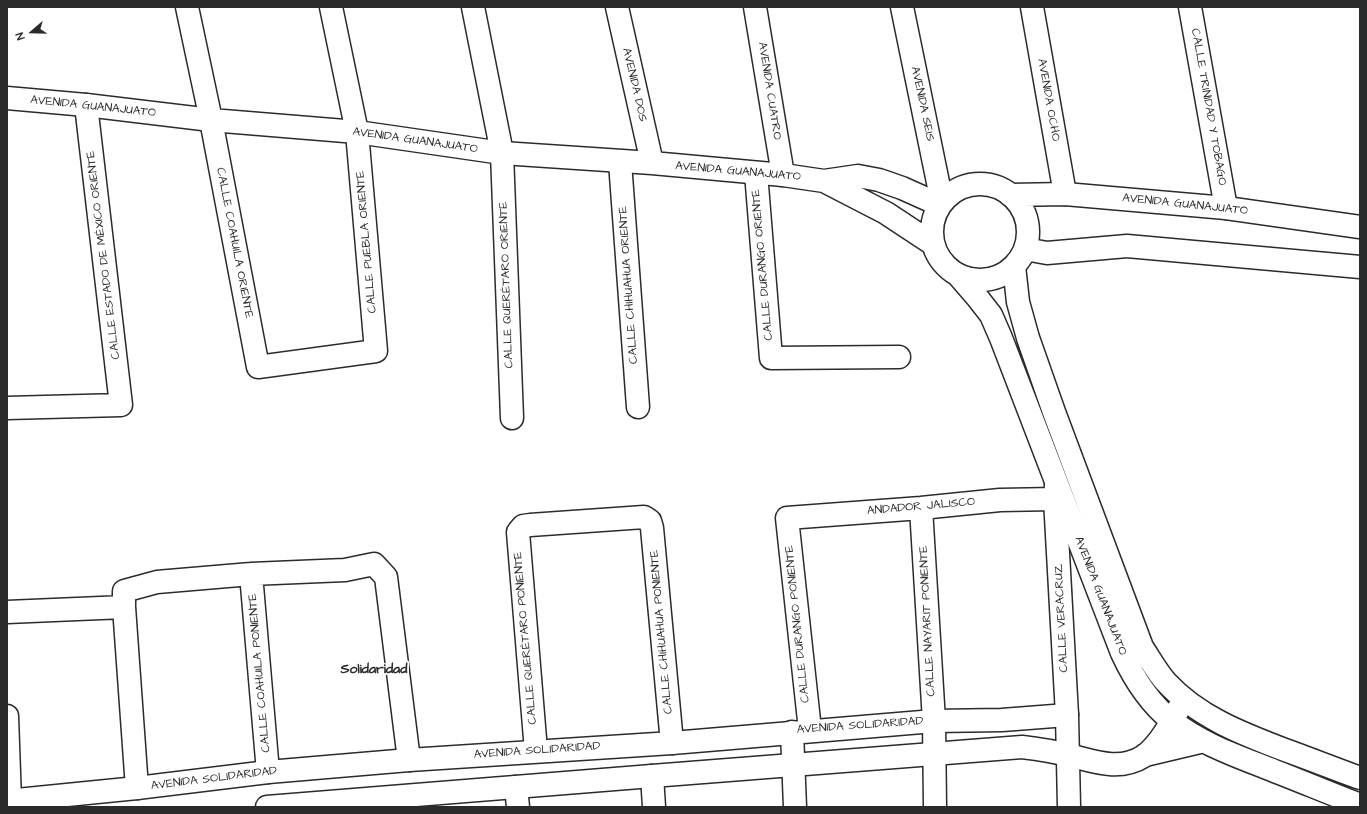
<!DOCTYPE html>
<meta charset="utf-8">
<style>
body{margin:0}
#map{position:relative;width:1367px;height:814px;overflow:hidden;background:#fff;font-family:"Architects Daughter",sans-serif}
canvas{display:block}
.frame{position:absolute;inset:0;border:8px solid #2b2b2b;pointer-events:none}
.north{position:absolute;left:12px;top:12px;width:40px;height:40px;-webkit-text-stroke:3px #fff;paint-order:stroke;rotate:250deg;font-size:11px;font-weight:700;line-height:16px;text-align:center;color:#2b2b2b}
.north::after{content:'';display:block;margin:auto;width:14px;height:18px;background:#2b2b2b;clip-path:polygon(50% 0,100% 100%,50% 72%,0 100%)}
</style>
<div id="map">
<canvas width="1367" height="814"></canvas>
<div class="frame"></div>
<div class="north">N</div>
</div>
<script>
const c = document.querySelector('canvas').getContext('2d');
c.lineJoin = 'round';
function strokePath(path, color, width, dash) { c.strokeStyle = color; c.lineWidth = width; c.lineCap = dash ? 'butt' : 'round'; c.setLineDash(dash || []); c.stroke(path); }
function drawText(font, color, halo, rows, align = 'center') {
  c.font = font + ' "Architects Daughter",sans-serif'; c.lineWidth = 3.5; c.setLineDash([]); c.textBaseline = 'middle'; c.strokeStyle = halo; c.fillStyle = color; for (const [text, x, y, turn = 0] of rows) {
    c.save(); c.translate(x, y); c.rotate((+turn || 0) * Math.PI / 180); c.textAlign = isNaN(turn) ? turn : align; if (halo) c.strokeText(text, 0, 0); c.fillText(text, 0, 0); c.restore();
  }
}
const street = new Path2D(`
 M473,7L502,153L512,418
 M755,7L783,175
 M902,7L942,202
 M1032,7L1065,194
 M1190,7L1226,208
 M211,120L258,367L376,351L357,132L331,7
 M620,162L638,407
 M756,173L771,358L899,357
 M7,408L121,405L86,105
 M1056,485L1055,499L1067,715L1069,807
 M921,508L934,721L935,807
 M251,574L268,772
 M7,612L124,607
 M7,716L10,801
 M810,730L787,518L921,508L1000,500L1055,499
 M792,732L795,807
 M536,751L518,532L523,526L530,525L644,517L650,521L652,528L672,743
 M652,776L654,807
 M516,787L518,807
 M137,788L124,607V591L157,582L251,574L345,570L374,564L386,577L409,760`);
const secondary = new Path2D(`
 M187,7L211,120
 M617,7L652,163
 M7,98L86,105L211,120L357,132L502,153L652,163L783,175L824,181L858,176L879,180L902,188L940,205
 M824,181L886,213L933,244
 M932 232a48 48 0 1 1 96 0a48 48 0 1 1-96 0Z
 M1010,195L1065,194L1226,208L1360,227
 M1025,249L1047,253L1127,246L1360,267
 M1014,266L1018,302L1028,338L1054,412L1142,647C1150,659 1157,672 1166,682C1198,717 1243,734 1285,750C1310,759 1335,769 1360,778
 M958,275L977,297L991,315L1001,338L1122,653C1134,679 1149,703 1172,721C1200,743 1234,755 1267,768C1298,780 1329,793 1360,805
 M1145,755L1204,741
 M7,801L137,788L268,772L409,760L672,743L934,721L1002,720L1067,715
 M267,807L652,776L1022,747C1038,749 1053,751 1068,755C1093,761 1119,772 1144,756C1161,744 1174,717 1184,699`);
strokePath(street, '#2b2b2b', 25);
strokePath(secondary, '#2b2b2b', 25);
strokePath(street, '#fff', 22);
strokePath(secondary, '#fff', 22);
drawText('12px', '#2b2b2b', '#fff', [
 ["AVENIDA DOS",634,85,77],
 ["AVENIDA CUATRO",769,91,81],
 ["AVENIDA OCHO",1048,100,80],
 ["AVENIDA SEIS",922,104,78],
 ["AVENIDA GUANAJUATO",93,107,6],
 ["CALLE TRINIDAD Y TOBAGO",1208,107,80],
 ["AVENIDA GUANAJUATO",415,141,8],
 ["AVENIDA GUANAJUATO",738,172,5],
 ["AVENIDA GUANAJUATO",1185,205,6],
 ["CALLE PUEBLA ORIENTE",367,242,-95],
 ["CALLE COAHUILA ORIENTE",234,243,79],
 ["CALLE ESTADO DE MÉXICO ORIENTE",104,255,-97],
 ["CALLE DURANGO ORIENTE",763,265,-95],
 ["CALLE QUERÉTARO ORIENTE",507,285,-92],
 ["CALLE CHIHUAHUA ORIENTE",629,285,-94],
 ["ANDADOR JALISCO",921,507,-5],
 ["AVENIDA GUANAJUATO",1100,596,69],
 ["CALLE VERACRUZ",1062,618,-93],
 ["CALLE NAYARIT PONIENTE",928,621,-93],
 ["CALLE DURANGO PONIENTE",798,624,-96],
 ["CALLE CHIHUAHUA PONIENTE",662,632,-95],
 ["CALLE QUERÉTARO PONIENTE",526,638,-95],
 ["CALLE COAHUILA PONIENTE",260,673,-95],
 ["AVENIDA SOLIDARIDAD",860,726,-4],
 ["AVENIDA SOLIDARIDAD",537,751,-4],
 ["AVENIDA SOLIDARIDAD",214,779,-7]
]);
drawText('bold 14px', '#2b2b2b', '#fff', [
 ["Solidaridad",374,670]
]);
</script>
